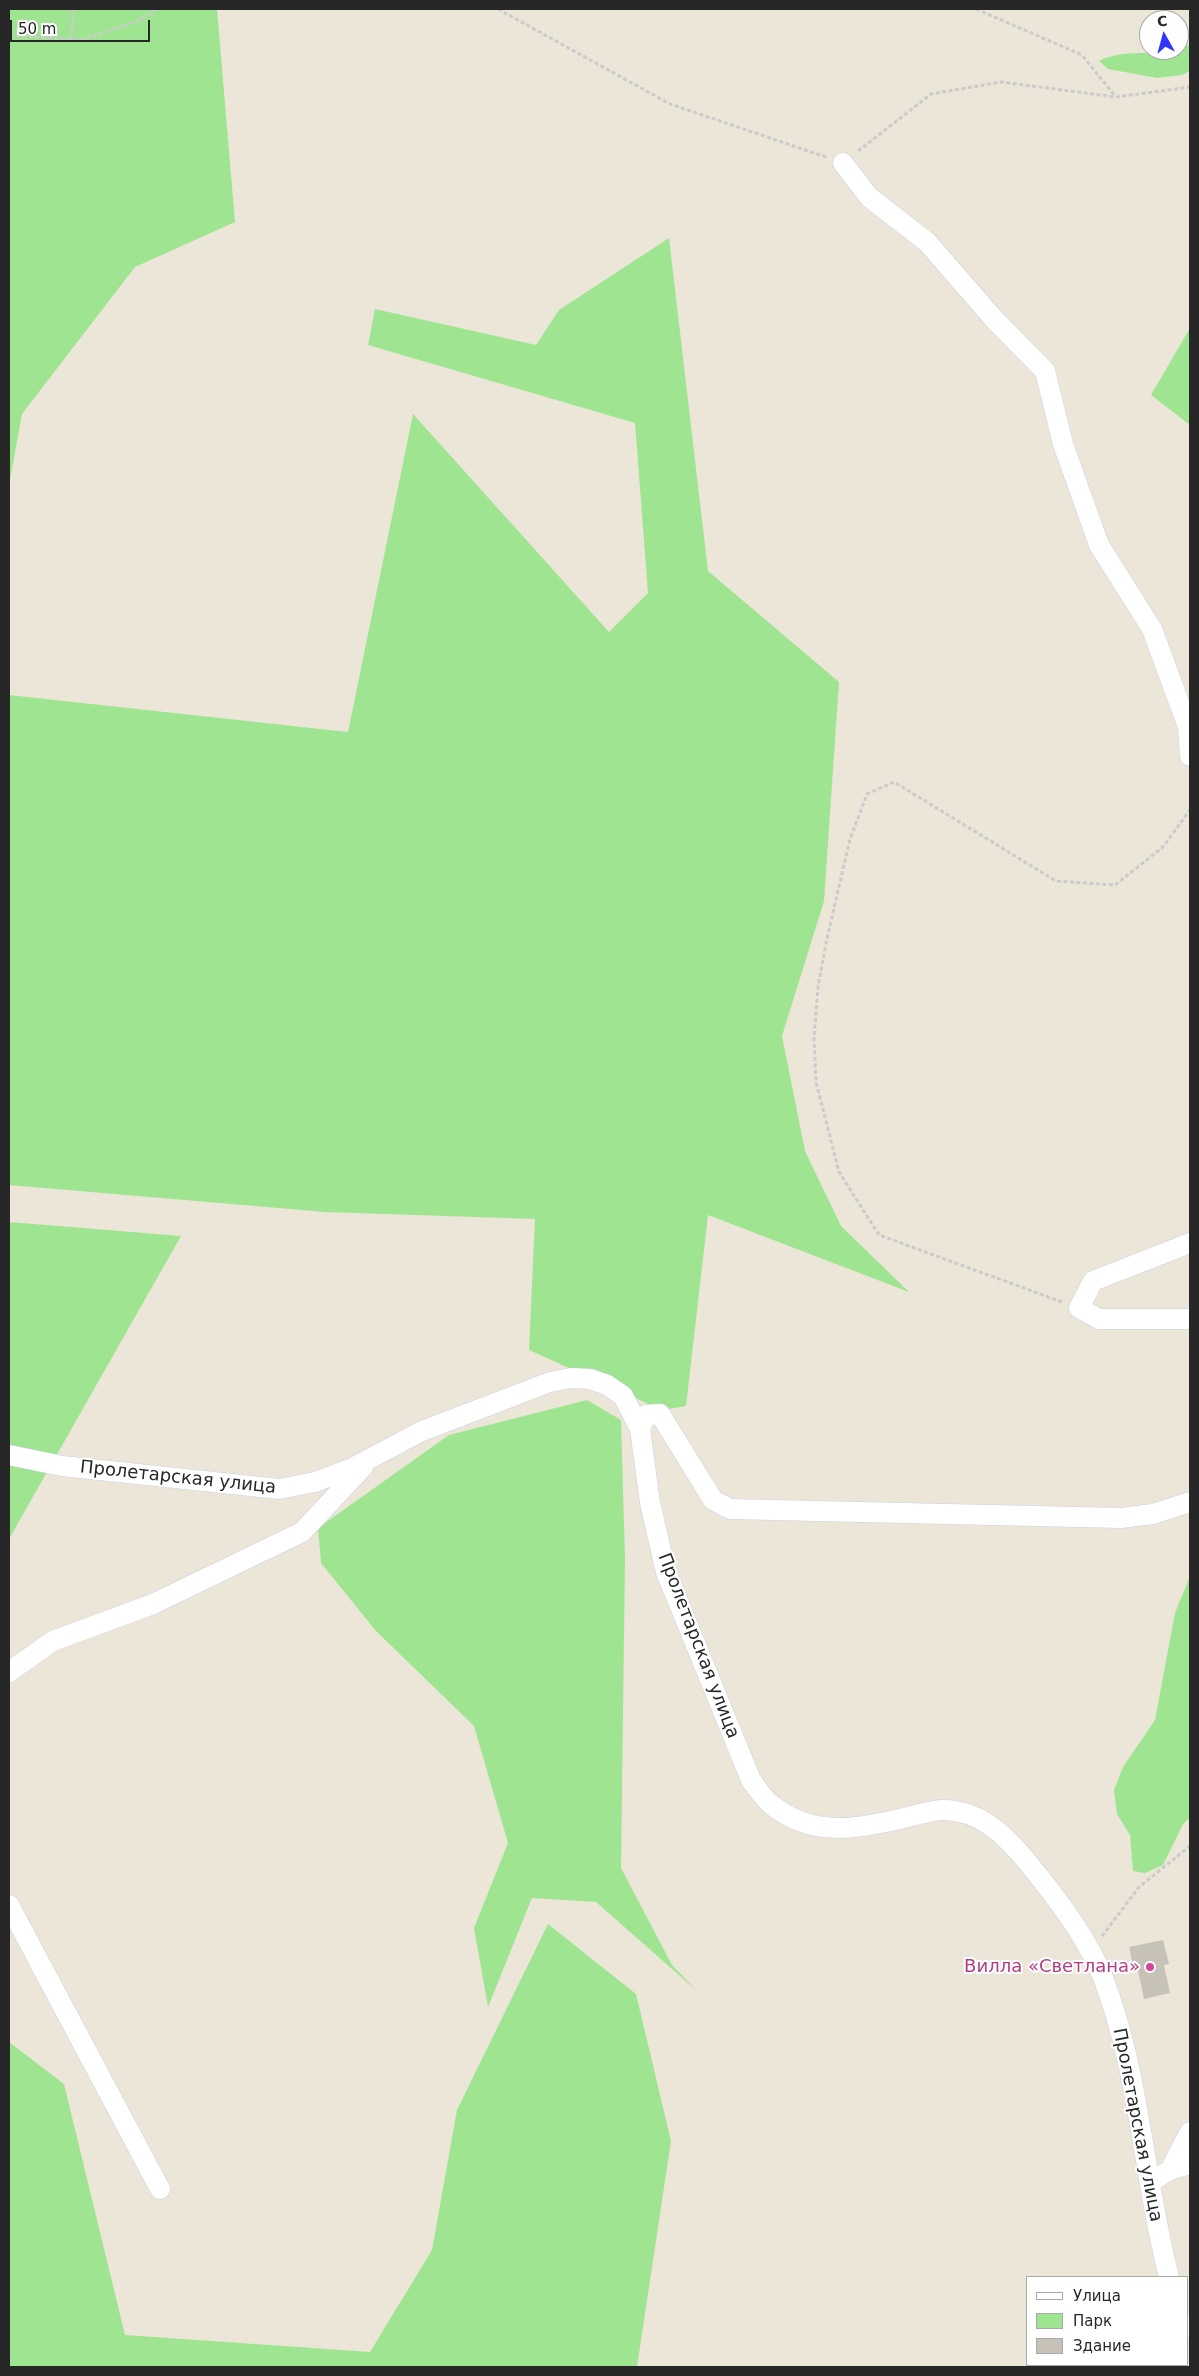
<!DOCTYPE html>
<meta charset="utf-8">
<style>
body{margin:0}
#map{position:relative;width:1199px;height:2376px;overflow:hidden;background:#ebe6d8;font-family:"DejaVu Sans",sans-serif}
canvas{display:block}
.frame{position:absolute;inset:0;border:10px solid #272727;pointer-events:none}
.legend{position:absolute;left:1026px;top:2276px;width:162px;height:90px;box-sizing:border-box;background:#fff;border:1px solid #a9a9a9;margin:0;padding:6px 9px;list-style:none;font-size:15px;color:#272727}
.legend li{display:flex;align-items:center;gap:10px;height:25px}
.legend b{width:25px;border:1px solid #a9a9a9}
.north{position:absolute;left:1139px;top:10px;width:50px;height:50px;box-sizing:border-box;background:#fff;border:1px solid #a9a9a9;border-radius:50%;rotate:353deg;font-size:14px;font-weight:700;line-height:20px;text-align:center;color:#272727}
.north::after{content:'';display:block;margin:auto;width:18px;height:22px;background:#3134ff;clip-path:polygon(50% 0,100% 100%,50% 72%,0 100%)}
.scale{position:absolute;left:10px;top:20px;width:140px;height:22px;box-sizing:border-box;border:2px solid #272727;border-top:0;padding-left:6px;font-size:15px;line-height:18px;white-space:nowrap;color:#272727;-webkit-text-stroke:4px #fff;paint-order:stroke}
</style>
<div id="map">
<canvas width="1199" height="2376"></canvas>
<div class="frame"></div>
<ul class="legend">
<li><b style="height:6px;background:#fff"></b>Улица</li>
<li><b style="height:14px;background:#9fe591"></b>Парк</li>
<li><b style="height:14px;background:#c6c2b8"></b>Здание</li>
</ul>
<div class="north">С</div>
<div class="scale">50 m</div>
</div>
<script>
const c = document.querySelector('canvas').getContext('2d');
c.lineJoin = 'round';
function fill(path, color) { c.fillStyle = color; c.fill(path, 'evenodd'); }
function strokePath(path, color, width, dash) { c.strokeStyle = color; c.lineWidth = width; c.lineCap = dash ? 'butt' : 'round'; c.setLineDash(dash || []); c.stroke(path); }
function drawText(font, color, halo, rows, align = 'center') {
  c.font = font + ' "DejaVu Sans",sans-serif'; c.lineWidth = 4; c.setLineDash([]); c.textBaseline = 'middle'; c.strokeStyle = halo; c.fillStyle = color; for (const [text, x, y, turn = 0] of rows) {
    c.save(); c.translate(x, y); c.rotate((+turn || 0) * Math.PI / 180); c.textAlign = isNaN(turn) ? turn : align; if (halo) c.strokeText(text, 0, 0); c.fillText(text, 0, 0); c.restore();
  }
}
fill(new Path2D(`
 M9,9H217L235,222L135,267L22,414L9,485Z
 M1190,45V71L1182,75L1157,78L1108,69L1099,61C1118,51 1140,54 1161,52C1173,51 1179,48 1190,45Z
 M669,238L708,571L839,682L824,901L782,1036L805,1151L841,1226L909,1292L708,1215L686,1406L662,1410L529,1350L535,1219L325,1212L9,1185V695L348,732L413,414L609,632L648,593L635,423L368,345L375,309L536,345L559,310Z
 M1190,328V425L1151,395Z
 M9,1222L181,1236L9,1539Z
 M587,1400L621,1420L625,1559L621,1868L672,1965L696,1990L596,1902L532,1898L488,2007L474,1928L508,1843L474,1726L376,1631L321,1563L318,1528L449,1435Z
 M1190,1576V1818L1183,1824L1163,1865L1145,1873L1133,1871L1130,1835L1117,1814L1114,1790L1123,1767L1155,1720L1175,1613Z
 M548,1924L636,1994L671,2141L637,2367H9V2042L64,2084L125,2335L370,2352L432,2250L457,2110Z`), '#9fe591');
fill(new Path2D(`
 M1163,1940L1169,1964L1164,1965L1170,1993L1144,1999L1138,1970L1134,1971L1129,1947Z`), '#c6c2b8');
const minor = new Path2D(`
 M843,163L869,197L927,242L994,319L1045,371L1063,444L1099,545L1152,629L1188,727L1190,756
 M1190,1243L1093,1281L1079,1308L1099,1319H1190
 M640,1429L646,1415L660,1414L713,1500L730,1509L1121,1518L1153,1514L1190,1502
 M9,1455L62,1466L279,1489L315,1482L352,1468L422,1431L550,1382L571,1378L590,1379L607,1385L623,1396L640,1429L650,1503L666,1572L751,1780C757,1788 764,1800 773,1806C813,1837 854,1829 900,1819C913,1816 928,1811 941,1810C980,1809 1006,1836 1029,1864C1055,1896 1086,1936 1102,1975C1140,2072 1143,2177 1169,2277
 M9,1672L53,1641L153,1604L302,1532L363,1467
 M9,1905L160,2189
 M1170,2170L1190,2132
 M1150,2182L1170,2170L1190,2164
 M1188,2323L1190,2328`);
strokePath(minor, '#cdcee2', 21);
strokePath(new Path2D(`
 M498,9L670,104L826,157
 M976,9L1082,55L1115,96
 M9,35L82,40L135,22L158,9
 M71,39L74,9
 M858,151L931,94L1001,82L1116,97L1190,87
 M1062,1302L879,1235L839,1172L816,1082L814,1038L818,987L826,943L850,839L867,794L894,782L1056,881L1115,885L1163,847L1190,810
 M1102,1936L1139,1887L1190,1846`), '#cbcbcb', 3, [4, 2.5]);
strokePath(minor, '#fff', 20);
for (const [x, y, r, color] of [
 [1150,1967,5,"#d1479c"]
]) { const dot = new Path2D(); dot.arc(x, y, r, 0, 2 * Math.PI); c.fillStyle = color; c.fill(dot); strokePath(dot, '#fff', 2); }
drawText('18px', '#272727', '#fff', [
 ["Пролетарская улица",178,1478,6],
 ["Пролетарская улица",698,1646,69],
 ["Пролетарская улица",1137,2125,79]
]);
drawText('18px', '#b23c85', '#fff', [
 ["Вилла «Светлана»",1140,1967]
], 'right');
</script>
